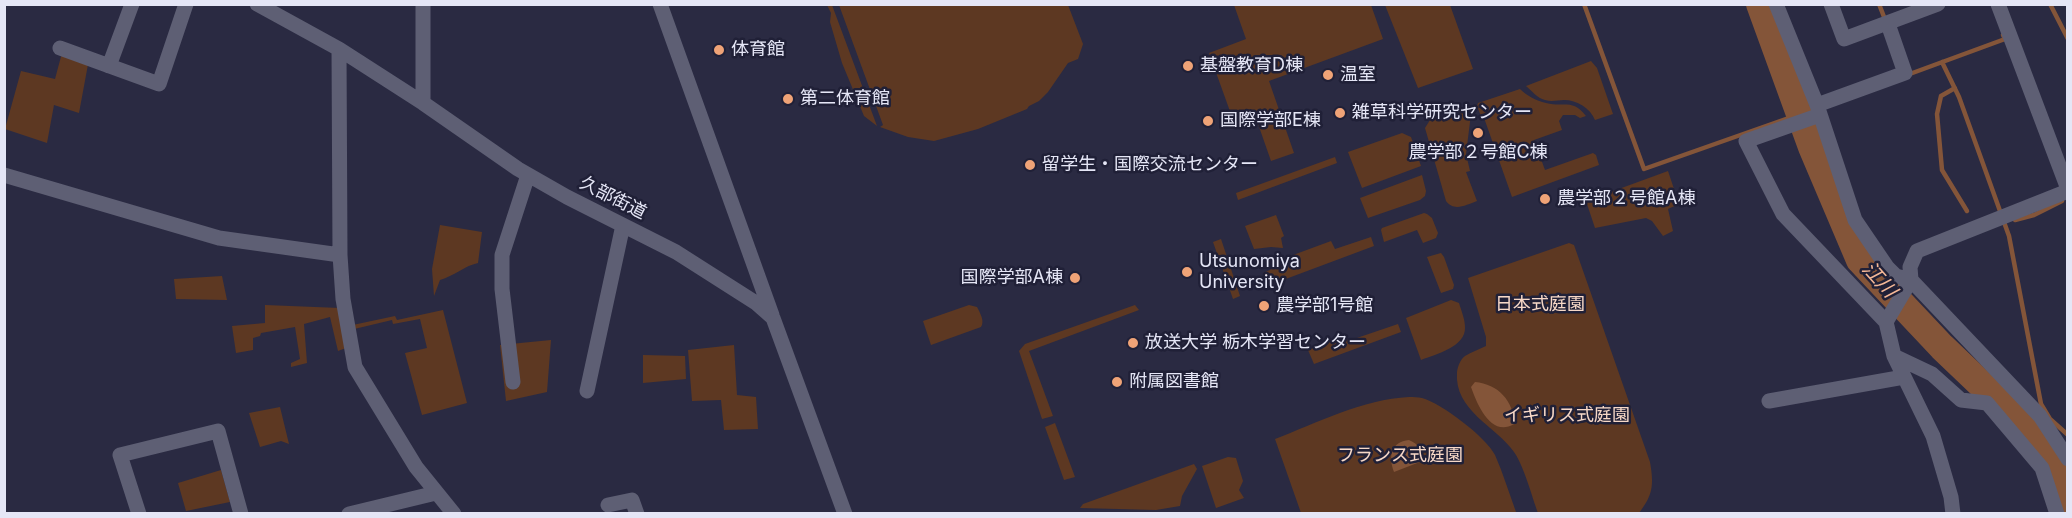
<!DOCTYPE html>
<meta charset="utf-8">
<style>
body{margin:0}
#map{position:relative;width:2072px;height:518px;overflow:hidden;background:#2a2a42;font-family:Inter,sans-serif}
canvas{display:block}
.frame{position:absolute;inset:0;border:6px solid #e5e6f6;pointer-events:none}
</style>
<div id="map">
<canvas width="2072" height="518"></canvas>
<div class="frame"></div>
</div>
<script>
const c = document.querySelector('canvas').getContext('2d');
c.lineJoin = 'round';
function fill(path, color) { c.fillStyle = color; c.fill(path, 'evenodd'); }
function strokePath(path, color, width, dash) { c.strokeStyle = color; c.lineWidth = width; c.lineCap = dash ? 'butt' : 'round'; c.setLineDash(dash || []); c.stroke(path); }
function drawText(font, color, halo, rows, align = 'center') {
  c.font = font + ' Inter,"Noto Sans JP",sans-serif'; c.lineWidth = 5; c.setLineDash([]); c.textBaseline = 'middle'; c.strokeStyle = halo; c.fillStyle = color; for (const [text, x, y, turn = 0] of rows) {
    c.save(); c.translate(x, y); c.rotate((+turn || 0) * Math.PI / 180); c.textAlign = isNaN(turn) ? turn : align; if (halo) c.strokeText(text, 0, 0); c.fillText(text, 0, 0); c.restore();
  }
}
fill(new Path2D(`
 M827,5H832L877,126L864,116L842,63L830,22L831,13Z
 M839,5H1068L1083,44L1078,59L1068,63L1048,92L1039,101L1029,106L1027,109L978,129L934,141L908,137L880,127L883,125Z
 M1234,5H1371L1383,39L1269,81L1294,153L1271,161L1257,121L1236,128L1209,53L1246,39Z
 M1385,5H1450L1473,69L1418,88Z
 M63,49L89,59L79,113L54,105L47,143L5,129L21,71L55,79Z
 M1591,61L1597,68L1613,114L1595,120C1590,108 1577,100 1564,100C1558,100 1552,102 1545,100C1537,98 1532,91 1526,86Z
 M1520,89C1526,95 1536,101 1546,103C1564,108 1572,98 1586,116L1580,118L1575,115H1563L1559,121L1562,130L1534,140L1545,170L1593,153L1596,155L1599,165L1512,197L1483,115L1481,116L1477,106L1478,103Z
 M1467,108H1469L1471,114L1466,154L1470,171L1466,172L1477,201C1466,205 1454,212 1446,201L1425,128L1430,120Z
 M1402,133L1411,137L1421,166L1362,188L1348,152Z
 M1335,157L1337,163L1238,200L1236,193Z
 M1668,171L1679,204L1668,209L1673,231L1663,236L1652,221L1646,218L1595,228L1586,201Z
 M1422,175L1426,191L1425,196L1420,200L1368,218L1360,198Z
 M1424,213L1427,214L1432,218L1438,233L1436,238L1423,243L1417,230L1384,242L1381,230L1382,228Z
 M1276,215L1284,236L1281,238L1283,248L1271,247L1254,249L1245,226Z
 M440,225L482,232L478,263C464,266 454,276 440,280L434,296L432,269Z
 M1371,237L1374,246L1267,286L1263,273L1270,270L1285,258L1331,241L1335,249Z
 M1221,239L1240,296L1233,299L1213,242Z
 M1569,243L1574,245L1650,462C1654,485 1653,495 1639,513H1538C1532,497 1524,466 1514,452C1496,426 1454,411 1457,372C1458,366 1460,360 1465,356C1471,352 1480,349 1486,346V337L1468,278Z
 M1441,253L1444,257L1454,285L1453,289L1441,293L1427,257Z
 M222,276L227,300L176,299L174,279Z
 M1451,300L1459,303C1461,310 1465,319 1465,327C1466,347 1436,354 1421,360L1406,318Z
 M265,305L340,308L346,348L338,351L330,317L304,324L307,363L291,367V363L300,359L295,327L261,333L260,336L253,338V350L236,353L232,326L265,323Z
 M969,305L977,307C980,313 985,321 981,327L931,345L923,321Z
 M1135,305L1139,310L1029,351L1053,416L1042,419L1019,351L1025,344Z
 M443,310L467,403L422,415L405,353L427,348L420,319L393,324L392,320L350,330L348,326L395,316L397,320Z
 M1398,324L1401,332L1314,364L1308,350L1346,336L1348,341Z
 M551,340L547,392L506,401L500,345Z
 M734,345L737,395L756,397L758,429L724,430L721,400L692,401L688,350Z
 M643,355L685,356L686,379L643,383Z
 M1409,397C1413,397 1418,397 1422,398C1441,403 1486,437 1495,455C1503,473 1509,493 1516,512L1511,514L1301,513L1275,439C1317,423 1363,399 1409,397Z
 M280,407L289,444L281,441L260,447L249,413Z
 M1055,423L1075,477L1064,480L1045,427Z
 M1228,457L1236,458L1243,481L1239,490L1244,498L1216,508L1202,466Z
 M1194,464L1197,469L1182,496L1180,506L1156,510L1080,508L1083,504Z
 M221,470L230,502L186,511L178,483Z`), '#5d3822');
fill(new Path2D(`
 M1475,382C1498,384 1514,401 1514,424C1491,438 1477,404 1471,387Z
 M1409,440C1419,444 1422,451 1425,460L1394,472C1388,456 1391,442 1409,440Z`), '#845539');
strokePath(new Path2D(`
 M1584,4L1644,169L1800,114
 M1879,4L1886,22
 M2050,4L2068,39
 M1942,62L1959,97L2009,236L2041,404L2050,419L2068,435
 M1907,75L2005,39L2003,35
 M1955,88L1941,96L1937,114L1942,170L1967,211
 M2015,220L2034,215L2062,201`), '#845539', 4.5);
strokePath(new Path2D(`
 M1760,4L1812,147L1860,260L1942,347L2049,449L2068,508`), '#845539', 28);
strokePath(new Path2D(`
 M257,4L339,49L423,103L518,169L567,197L676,252L756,303L773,318L845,514
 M423,4V103
 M660,4L772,315
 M1776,4L1817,105L1855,220L1887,267L1896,276L1911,280L2040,416L2068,459
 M1831,4L1844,39L1938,4
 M1998,4L2068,189
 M60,48L159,84L186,4
 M339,49L340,255L343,299L355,367L416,467L454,514
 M109,66L132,4
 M1817,105L1905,73L1888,24
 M1820,115L1746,141L1783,214L1886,322L1894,356L1933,436L1951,497L1953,514
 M4,175L219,238L340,255
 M1886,322L1911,280L1910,267L1917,251L2068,191
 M1894,356L1932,374L1961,400L1987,403L2042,468L2057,514
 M513,382L502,289V255L528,175
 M587,391L623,225
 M1769,401L1904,377
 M608,505L632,500L637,514
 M139,514L120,455L218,431L241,514
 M349,514L436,493`), '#5e5f74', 15);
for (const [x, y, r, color] of [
 [719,50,6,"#efa377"],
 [1188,66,6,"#efa377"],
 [1328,75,6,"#efa377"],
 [788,99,6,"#efa377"],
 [1340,113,6,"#efa377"],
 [1208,121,6,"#efa377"],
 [1478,133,6,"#efa377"],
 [1030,165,6,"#efa377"],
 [1545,199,6,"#efa377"],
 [1187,272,6,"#efa377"],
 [1075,278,6,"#efa377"],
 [1264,306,6,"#efa377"],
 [1133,343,6,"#efa377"],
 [1117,382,6,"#efa377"]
]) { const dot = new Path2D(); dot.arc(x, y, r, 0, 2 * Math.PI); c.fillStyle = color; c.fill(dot); strokePath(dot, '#202037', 2); }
drawText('18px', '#e5e6f6', '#202037', [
 ["体育館",731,50],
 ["基盤教育D棟",1200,66],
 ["温室",1340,75],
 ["第二体育館",800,99],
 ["雑草科学研究センター",1352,113],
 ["国際学部E棟",1220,121],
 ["農学部２号館C棟",1478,153,"center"],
 ["留学生・国際交流センター",1042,165],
 ["農学部２号館A棟",1557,199],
 ["Utsunomiya",1199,262],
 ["University",1199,283],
 ["国際学部A棟",1063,278,"right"],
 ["農学部1号館",1276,306],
 ["放送大学 栃木学習センター",1145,343],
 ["附属図書館",1129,382]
], 'left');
drawText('18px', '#e5e6f6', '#202037', [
 ["久部街道",613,198,27]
]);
drawText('18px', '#f7d8c7', '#202037', [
 ["日本式庭園",1540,305],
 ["イギリス式庭園",1567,416],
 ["フランス式庭園",1400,456]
]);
drawText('italic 20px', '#f5b897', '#202037', [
 ["江川",1879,280,48]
]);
</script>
